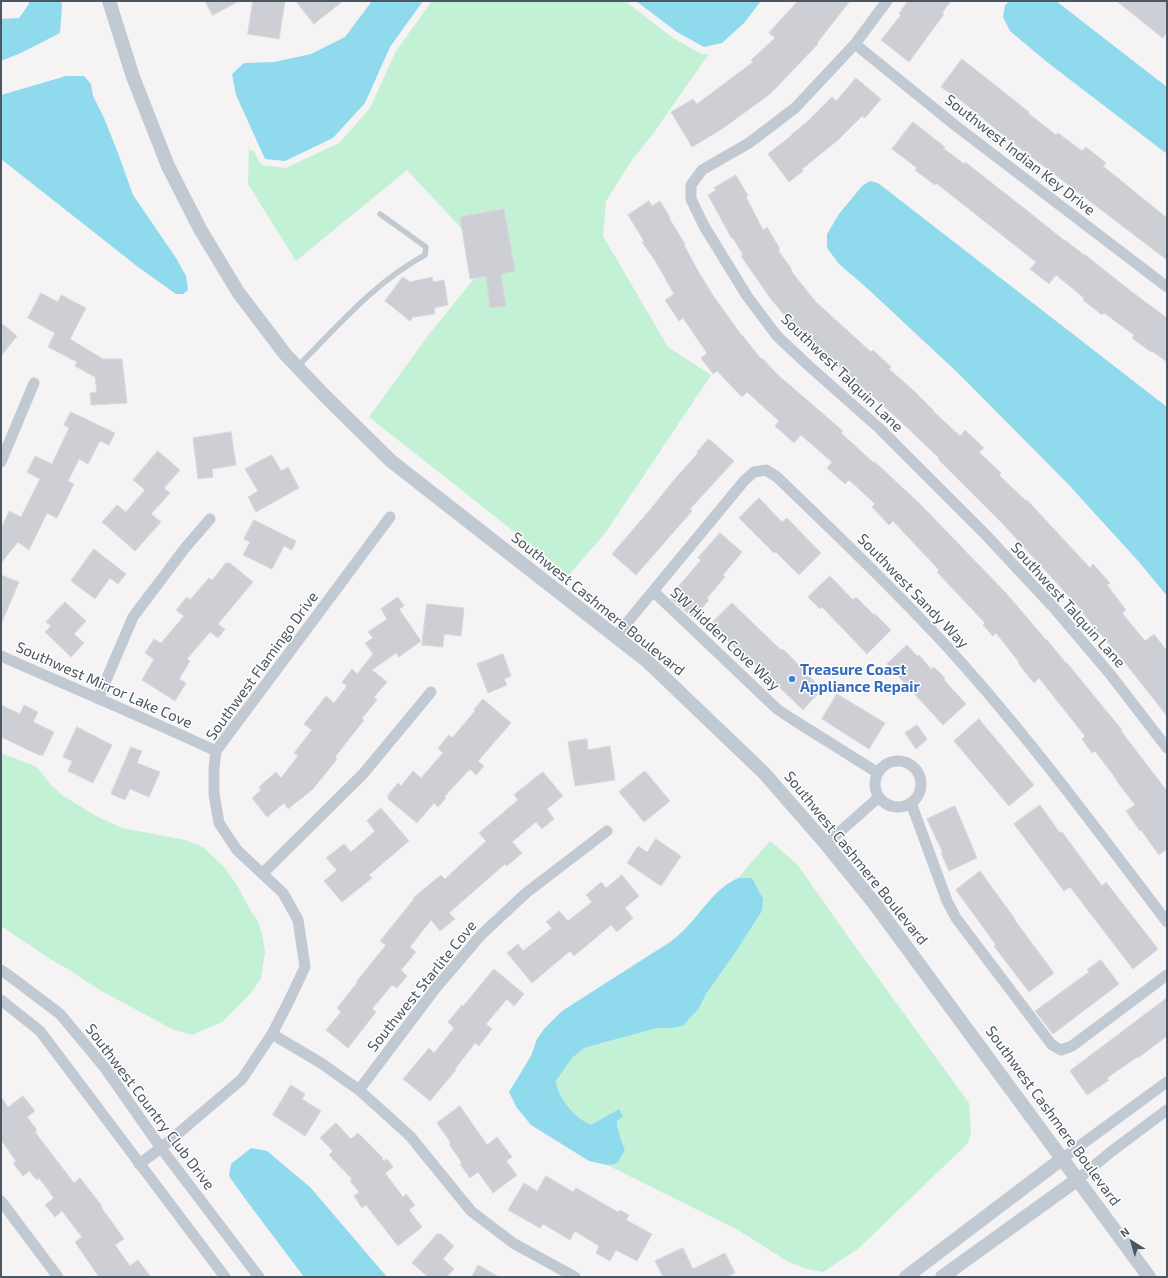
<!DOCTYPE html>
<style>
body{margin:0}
#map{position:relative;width:1168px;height:1278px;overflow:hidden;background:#f5f3f3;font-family:"Exo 2",sans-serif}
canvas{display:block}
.frame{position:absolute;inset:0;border:2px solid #4a5661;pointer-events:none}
.north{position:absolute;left:1112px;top:1222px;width:40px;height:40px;-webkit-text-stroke:3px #fff;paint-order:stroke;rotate:323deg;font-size:11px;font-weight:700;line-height:16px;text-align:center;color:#4a5661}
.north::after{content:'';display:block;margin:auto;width:14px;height:18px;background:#4a5661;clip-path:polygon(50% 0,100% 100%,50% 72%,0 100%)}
</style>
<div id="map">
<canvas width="1168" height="1278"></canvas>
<div class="frame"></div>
<div class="north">N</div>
</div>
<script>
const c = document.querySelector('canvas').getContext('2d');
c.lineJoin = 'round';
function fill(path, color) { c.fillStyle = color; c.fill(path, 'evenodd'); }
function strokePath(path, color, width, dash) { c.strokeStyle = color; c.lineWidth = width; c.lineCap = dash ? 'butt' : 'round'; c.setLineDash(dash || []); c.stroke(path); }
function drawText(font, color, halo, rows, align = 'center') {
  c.font = font + ' "Exo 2",sans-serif'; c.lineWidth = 3; c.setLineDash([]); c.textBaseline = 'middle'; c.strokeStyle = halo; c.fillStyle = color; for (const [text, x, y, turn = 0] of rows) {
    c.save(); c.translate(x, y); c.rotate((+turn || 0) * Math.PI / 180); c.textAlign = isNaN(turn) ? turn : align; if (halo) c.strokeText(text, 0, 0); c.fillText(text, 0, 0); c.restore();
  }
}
fill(new Path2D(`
 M432,1H625L673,38L701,54H709L652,135L632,160L606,201L603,236L668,347L711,375L606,532L569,575L369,417L430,333L490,259L407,170L296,261L248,184L249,148L251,151H254L259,161L262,165L286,168L339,143L370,108L396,51Z
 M1,753L37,767L51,785L62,795L96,816L122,828L185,840L203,847L223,866L237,885L249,908L258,921L262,934L265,952L261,978L250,994L222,1022L192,1035L172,1029L98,989L68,969L55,962L1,926Z
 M770,841L797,864L849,938L969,1103L971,1132L968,1143L859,1248L823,1272L807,1269L787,1261L738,1230L607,1165C619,1164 619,1160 625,1150L622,1140L617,1130L619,1109L591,1126C575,1118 558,1100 556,1081L572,1058L584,1048L657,1028H671L683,1026L699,1008L706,994L735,953L762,911L752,878H738Z`), '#c3f1d5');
fill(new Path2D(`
 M29,1H61L62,5L60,33L21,53L1,61V19L19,18L29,4Z
 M372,1H423L390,47L365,103L333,138L285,161L265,159L236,95L232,74L244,63L274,62L311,54L345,37Z
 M636,1H761L744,23L722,43L704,47L677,32Z
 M1010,1H1056L1167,87V154L1047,62L1010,31L1003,17L1005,5Z
 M66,76H84L91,84L93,96L104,118L118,153L133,195L176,258L186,276L188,290L183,294H176L138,267L1,159V95Z
 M870,181L878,183L1167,407V596L1139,562L1068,484L959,374L868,289L839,264L827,248V234L839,214L862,186Z
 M738,878H752L763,899L762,911L735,953L706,994L699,1008L683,1026L671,1028H657L584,1048L572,1058L556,1081C558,1099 575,1118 591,1125L619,1109L623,1116L617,1121C617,1132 622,1140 625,1150L618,1162L615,1164L607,1165L589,1161L531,1125L517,1108L509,1092L531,1056L537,1039L544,1029L562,1011L670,942C675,938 680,934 684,930C702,912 714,889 738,878Z
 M251,1148L267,1151L310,1187L387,1277H304L246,1200L229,1176L231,1164Z`), '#90daee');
const building = new Path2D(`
 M205,1H239L213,15Z
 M253,1H285L279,39L248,34Z
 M296,1H343L314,24Z
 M798,1H850L817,43L818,44L770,94L722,129L692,147L671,112L693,99L697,104L753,62L751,60L775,38L769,33Z
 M908,1H951L942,13L944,14L909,62L881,40L901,15L899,14Z
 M1117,1H1167V33L1163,38Z
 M962,59L986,78L1029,112L1028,113L1056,135L1058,133L1082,151L1086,147L1106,163L1103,166L1167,218V260L1008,139L959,99L941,87Z
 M856,78L881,99L865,118L862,116L838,140L802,169L803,171L789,182L768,154L792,135V134L807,122L832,97L836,101Z
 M913,122L945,147L943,148L964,164L965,162L1029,212L1065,241V240L1084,255V254L1132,292L1167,318V362L1152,351L1151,352L1132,338L1134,335L1104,313L1102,315L1083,300L1084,298L1056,275L1049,284L1030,269L1036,262L936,183L935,185L915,170L917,168L892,149Z
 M736,175L748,196L746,197L763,230L767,227L780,249L778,250L792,270L791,271L816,302L871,352L873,350L891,367L889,369L912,389L934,411H933L960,436L965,430L984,448L979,452L1001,473L999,475L1026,501L1027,500L1090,568L1093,564L1110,583L1107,585L1126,610L1122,613L1145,641L1154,634L1167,651V716L1118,654L1099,632H1098L1083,613H1084L1002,523L938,459L939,458L896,417L794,327L771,299L741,256L743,255L733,238L732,239L708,195L716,190L714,188Z
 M649,201L652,206L660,201L670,217L669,218L685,244L684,245L698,271L714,297L742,336V335L761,359L762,358L778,375L843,431L841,433L874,463L875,462L920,504L1006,593L1046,640H1047L1066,663H1067L1122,730L1121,731L1167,791V849L1159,855L1141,830L1140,831L1126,811L1135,805L1116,780H1117L1095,751L1092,753L1082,739L1085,736L1039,678L1034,683L1018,663L1019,662L996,633L993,636L983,625L985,623L937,572L939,570L893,521L889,525L872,507L875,504L860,490L849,480L845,484L827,468L832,462L801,435L794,443L775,426L779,421L747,392L742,397L717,371L713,374L701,358L707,353L683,318L679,321L665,300L674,294L656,262L642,242L644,241L628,215Z
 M504,209L515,271L501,274L506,306L490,308L486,276L470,279L460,217Z
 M403,277L410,282L432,277L433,282L444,280L448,305L434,308L435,314L413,317L410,321L385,301Z
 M41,293L58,302L61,295L86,308L70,339L103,359H122L127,403L91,405L90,393L97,392L95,377L75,366L77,362L48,347L55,333L28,318Z
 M1,323L17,336L1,356Z
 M71,412L115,433L109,445L100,441L88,464L79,459L68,481L74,484L57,518L47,513L29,550L18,542L1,563V529L9,511L21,517L40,479L27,472L35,456L52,464L69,428L64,425Z
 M231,432L236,465L212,469L213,477L198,479L193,438Z
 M709,439L734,461L690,509L692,511L636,575L612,554L654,505L673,481L698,453L697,452Z
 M158,451L180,470L164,488L170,493L151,514L161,522L135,551L102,522L117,505L126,512L145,490L133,480Z
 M272,455L281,471L288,467L299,488L256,512L248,497L258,491L245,469Z
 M759,498L782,522L787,518L821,553L799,575L776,552L774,553L739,518Z
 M254,520L296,541L292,550L284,546L272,569L243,555L250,542L244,539Z
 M720,533L742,552L723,575L725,577L707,598L709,600L695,616H691L671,599L679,590L677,588L701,560L698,558Z
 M94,549L126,574L118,584L110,578L95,599L71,581Z
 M226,563H230L253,582L218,624L225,629L218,638L210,632L187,659L190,661L179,679L186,683L175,701L142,680L154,659L145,653L154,639L161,643L184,616L176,610L187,597L190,600L209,578L212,580Z
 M1,575L19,582L1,624Z
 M830,576L853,600L856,597L874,615L875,614L891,630L867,654L822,607L820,609L808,597Z
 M398,597L404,606L399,609L421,641L399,657L396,653L372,670L387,682L374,697L377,700L362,718L364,720L335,757L337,759L313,789L288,809L284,803L267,817L252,798L261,790L259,787L276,772L281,778L298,756L294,753L312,730L304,724L326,696L334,703L347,686L342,682L352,669L357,674L373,654L365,643L373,638L368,632L387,619L381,609Z
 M65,602L86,621L74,634L84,643L71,657L45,632L51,626L46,622Z
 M732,603L781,650L783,649L822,689L803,710L752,661L750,663L711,624Z
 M427,604L464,608L461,636L444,634L443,647L422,645Z
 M907,645L917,656L919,655L931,669L934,667L945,678L944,680L966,704L943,725L887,664Z
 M503,654L511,676L504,679L507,685L488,693L477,664Z
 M837,694L885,723L869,749L822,719Z
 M483,699L511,723L478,761L484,766L476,775L470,769L444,797L446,798L438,807L434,803L417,823L388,799V795L398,783L401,786L413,771L421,778L443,753L438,748L449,735L452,738L475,711L474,710Z
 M1,705L20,714L24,705L38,712L33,722L54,732L43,755H39L1,737Z
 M979,719L1034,785L1009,806L954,741Z
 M917,725L927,739L916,749L905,733Z
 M77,727L112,745L93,783L68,771L72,761L63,757Z
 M587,739L588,750L610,746L615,780L575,786L568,742Z
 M131,747L142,751L137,763L160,772L149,797L130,789L125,800L111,794Z
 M645,771L670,801L644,822L619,792Z
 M543,772L563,796L547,809L554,819L542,829L536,822L512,842L522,853L507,866L505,864L449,913L455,919L440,931L431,920L410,947L416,952L401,970L407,976L397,988L392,985L372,1009L376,1012L348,1048L326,1030L341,1012L337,1008L357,983L356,982L386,945L380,941L414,899L413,898L441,875L445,879L486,841L479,833L518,800L514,795Z
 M1040,805L1060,833L1062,832L1102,886L1106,882L1158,949L1133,969L1070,887L1064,891L1014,824Z
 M955,806L977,858L949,871L941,853H943L927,819Z
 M381,808L409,841L369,875L372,878L342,902L324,881L337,870L326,858L344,844L351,852L375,831L367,821Z
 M656,839L681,856L661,886L627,863L638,846L647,852Z
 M980,871L1015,919H1014L1054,973L1029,992L994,946L996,945L956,890Z
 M622,875L639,896L625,908L633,918L617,932L611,925L574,956L570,951L532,983L507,953L518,944L523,951L552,928L546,922L559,911L568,921L592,902L586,895L601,882L606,888Z
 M1101,960L1119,984L1053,1034L1035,1011L1089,972L1087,970Z
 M494,969L524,994L514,1006L507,999L486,1024L492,1029L479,1046L475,1043L455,1069L456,1070L430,1101L403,1079L429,1048L434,1053L454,1028L448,1022L462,1005L463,1006Z
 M1167,998V1036L1138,1058L1137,1057L1107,1078L1109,1080L1087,1095L1070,1071Z
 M291,1085L305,1094L302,1099L321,1111L305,1136L273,1115Z
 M23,1096L35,1111L27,1117L37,1130L35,1132L74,1183L80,1178L102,1206L101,1207L124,1239L115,1245L130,1266L138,1260L151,1277H99L75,1242L82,1237L62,1211L55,1217L45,1205L54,1198L39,1178L37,1180L29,1171L23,1176L13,1163L16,1161L1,1140V1097L8,1107Z
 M460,1106L487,1145L497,1137L512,1157L506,1161L517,1175L493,1193L478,1172L470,1178L460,1164L462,1163L449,1144L451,1143L437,1123Z
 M336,1123L351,1139L358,1133L383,1158L382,1159L384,1161L387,1159L393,1167L385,1173L403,1197L406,1194L415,1205L409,1210L422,1227L398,1246L366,1205L362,1208L354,1196L359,1192L350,1181L352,1179L329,1155L333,1151L320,1138Z
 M546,1176L573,1192L576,1188L618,1212L620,1210L629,1215L626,1220L652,1234L637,1261L616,1250L610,1261L596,1253L599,1246L575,1231L570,1240L543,1224L540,1228L508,1210L524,1183L537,1191Z
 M437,1234H441L454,1246L443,1259L454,1269L447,1277H428L412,1263Z
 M683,1248L693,1269L725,1253L735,1273L726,1277H663L655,1261Z
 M478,1265L499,1277H472Z`);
fill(building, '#cdcfd5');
strokePath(building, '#d7d9de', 1);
strokePath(new Path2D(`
 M297,367C336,328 376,281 425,255L426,247L380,214`), '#c1cad2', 5.5);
strokePath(new Path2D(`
 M887,1L855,44L795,108L749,143L702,170L691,185V199L704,226L747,296L777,336L809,366L879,428L984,533L1054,608L1110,674L1167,748
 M855,44L956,126L1167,287
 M1,462L34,383
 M653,591L777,709L792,719L878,773
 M616,636L744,481L754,472L766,470L777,477C836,534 895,590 950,650C1028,736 1097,830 1167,922
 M1,656C73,688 145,718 216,751
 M98,699L133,617L185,548L210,519
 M875 784a23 23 0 1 1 46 0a23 23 0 1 1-46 0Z
 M911,803L947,901L956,918L1052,1045L1061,1050L1072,1046L1167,975
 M826,844L879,797
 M263,873L363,774L431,692
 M1,970L11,977L60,1014L105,1068L161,1148L259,1277
 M1,1000L40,1031L225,1277
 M272,1034L321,1063L359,1090L410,1136L471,1211L513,1243L575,1277
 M359,1090L435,989L481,935L526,893L607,831
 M1063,1158L1167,1082
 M139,1164L161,1148L242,1079L272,1034L288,1003L305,967L298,920L283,893L237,850L219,823L214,794V768L216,751L390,517
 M1078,1179L1112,1151L1167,1110
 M1,1201L58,1277`), '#c1cad2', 11);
strokePath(new Path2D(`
 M109,1L133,77L168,166L200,229L238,292L285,354L324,395L391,461L647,661L764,773L826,844L874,903L1149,1277
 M906,1277L1063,1158
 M942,1277L1078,1179`), '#c1cad2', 14);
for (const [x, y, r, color] of [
 [792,679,4,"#3f7fe0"]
]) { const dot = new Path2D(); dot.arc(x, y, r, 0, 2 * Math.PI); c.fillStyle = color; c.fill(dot); strokePath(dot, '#fff', 1.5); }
drawText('15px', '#4a5661', '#fff', [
 ["Southwest Indian Key Drive",1020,155,38],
 ["Southwest Talquin Lane",842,373,44],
 ["Southwest Sandy Way",913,591,46],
 ["Southwest Cashmere Boulevard",598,604,39],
 ["Southwest Talquin Lane",1068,605,48],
 ["SW Hidden Cove Way",725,639,43],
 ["Southwest Flamingo Drive",262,666,-54],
 ["Southwest Mirror Lake Cove",104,685,24],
 ["Southwest Cashmere Boulevard",856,858,51],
 ["Southwest Starlite Cove",422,986,-51],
 ["Southwest Country Club Drive",150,1107,53],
 ["Southwest Cashmere Boulevard",1053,1116,54]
]);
drawText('bold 15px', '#366cbe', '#fff', [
 ["Treasure Coast",800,670],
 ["Appliance Repair",800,687]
], 'left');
</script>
